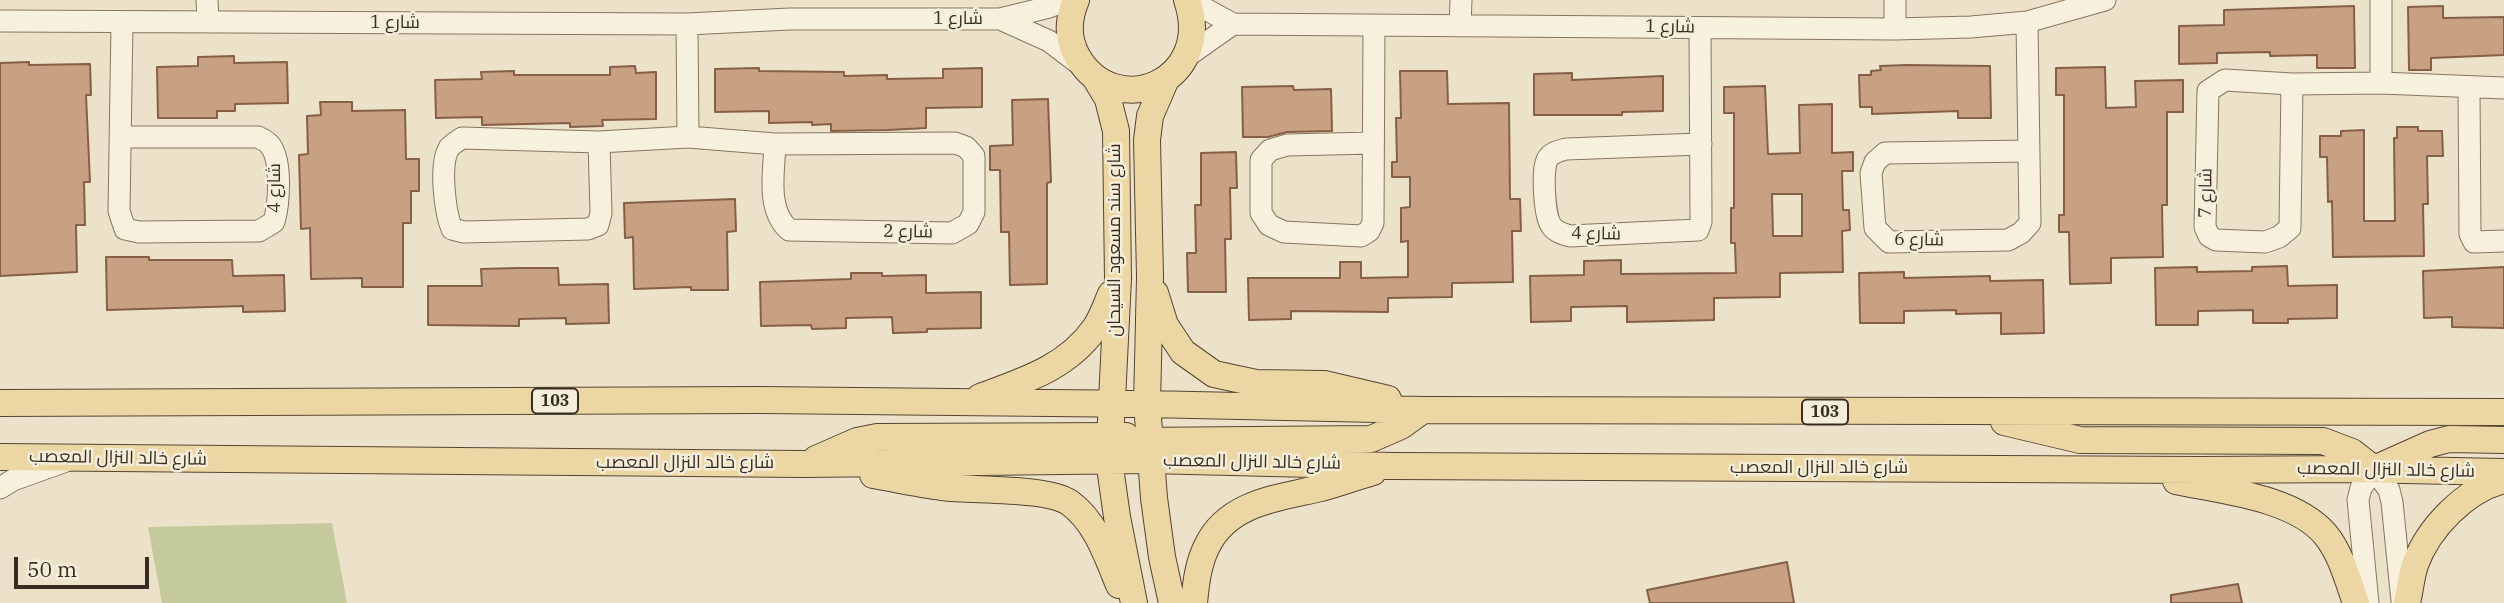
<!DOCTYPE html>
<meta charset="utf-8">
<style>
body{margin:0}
#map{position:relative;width:2504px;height:603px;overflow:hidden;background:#ece2c9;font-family:"IBM Plex Serif",serif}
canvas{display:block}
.scale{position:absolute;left:14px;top:557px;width:135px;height:32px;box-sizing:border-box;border:4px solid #392d21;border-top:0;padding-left:9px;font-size:21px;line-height:24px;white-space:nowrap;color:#392d21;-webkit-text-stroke:5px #f4edd9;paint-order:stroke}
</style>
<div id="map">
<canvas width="2504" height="603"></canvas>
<div class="scale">50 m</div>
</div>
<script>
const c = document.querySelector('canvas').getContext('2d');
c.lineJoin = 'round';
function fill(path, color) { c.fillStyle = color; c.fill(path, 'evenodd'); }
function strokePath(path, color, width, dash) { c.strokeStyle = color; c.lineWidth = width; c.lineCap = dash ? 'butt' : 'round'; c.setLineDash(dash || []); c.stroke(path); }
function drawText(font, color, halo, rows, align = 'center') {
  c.font = font + ' "IBM Plex Serif",Cairo,serif'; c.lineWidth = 5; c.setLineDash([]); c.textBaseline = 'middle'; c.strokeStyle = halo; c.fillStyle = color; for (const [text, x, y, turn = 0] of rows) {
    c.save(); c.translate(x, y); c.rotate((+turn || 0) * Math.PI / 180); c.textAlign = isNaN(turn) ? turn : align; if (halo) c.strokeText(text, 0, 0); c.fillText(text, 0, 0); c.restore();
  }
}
fill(new Path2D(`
 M332,523L347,603H162L148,527Z`), '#c5ca9d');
const building = new Path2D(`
 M2354,6L2355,68H2317V55L2270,56V52L2217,53V63L2179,64V26L2224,25V10Z
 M2443,6V18L2504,17V55L2431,58V70H2409L2408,7Z
 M234,56V63L287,62L288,103L235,104V111H217V118H158L157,67L198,66V57Z
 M29,62V65L90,64L91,95H86L90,182H84L85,225H76L77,272L0,276V63Z
 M1906,65L1990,66L1991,118H1958V111L1872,114V107H1860L1859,75H1871V71L1881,70L1880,66Z
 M635,66L636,73L656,72V119L602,120L603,126L570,127V123L482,125V117L436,118L435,80L482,79L481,72L514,71V75H610V67Z
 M2105,67L2106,108L2136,107L2135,81L2183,80V112H2167V205H2162L2163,257L2111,258V283L2070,284L2069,232H2059V215H2064V95H2056V68Z
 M759,68V71L844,72V76L887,75V79L943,78V69L982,68V107L926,108V128L888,130L831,131V124L812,125V122L769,123V111L715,112V69Z
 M1400,71H1447L1448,104L1509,103L1510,199H1520L1521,231H1512L1513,282L1452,283V297L1388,298V312L1291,311V319L1249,320L1248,278H1340V262H1361V278L1408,277V241L1401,242V208L1410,207V177H1392V162H1397L1396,118H1401Z
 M1572,73V80L1663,76V111L1622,112V115H1534V74Z
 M1293,86L1294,90L1331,89L1332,131L1287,132L1268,137H1243L1242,87Z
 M1765,86L1768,154L1800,153L1799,105L1832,104V153L1853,152V171H1842L1843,210H1849L1850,230L1842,231L1843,272L1780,273V297L1714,298V320L1627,322V306L1571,307V321L1531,322L1530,276L1584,275V261L1621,260V274L1736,273L1735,243H1731V208H1734V113H1724V87ZM1772,194H1802V236H1773Z
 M1048,99L1051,182L1047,183V284L1010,285L1009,232H1001L1000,170H990V146L1013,145L1012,100Z
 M320,102H352V111L405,110L406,159H419V191H411V223H403V287H362V278L311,279L310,228L301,229L299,155L308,154L307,116L321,115Z
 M2397,127H2418V131H2442L2443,156H2427L2428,204H2423L2424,256L2333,257L2332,201L2328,202L2327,157H2320V136H2341V131L2364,130V221H2395L2394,138H2397Z
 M1236,152L1237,188H1230L1231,239H1225L1226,292H1188L1187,253H1196L1195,205H1201V153Z
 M735,199L736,231L727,232L728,290H691V287L634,289L633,237L625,238L624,203Z
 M106,257H149V260H232L233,276L284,275L285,311L243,312V306L107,310Z
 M2287,266L2288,286L2337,285V318L2288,319V323H2253V310L2198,311V325H2156L2155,268L2197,267V272L2252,271V267Z
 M2504,267V328L2452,327V317L2424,318L2423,271Z
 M518,268H558L559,285L608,284L609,323L566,324V318L519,319V326L428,325V286H482L481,269Z
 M1904,272V278L1990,276V281L2043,280L2044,333L2001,334V313L1956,314V310L1904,311V323H1860L1859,273Z
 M851,273H882V276L926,275V293L981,292V328L927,329V332L893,333L892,317L846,318V328L812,329L811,325L761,326L760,282L851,279Z
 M1787,562L1794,603H1650L1647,590Z
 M2238,584L2242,603H2171V595Z`);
fill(building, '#c8a082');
strokePath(building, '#866046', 2);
const minor = new Path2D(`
 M207,0L208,21
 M1189,0L1233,24L1895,29L1971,27L2027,22L2105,0
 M2381,0V83
 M1000,19L1049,41L1082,66
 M0,21L687,24L790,19H1000L1049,7L1067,0
 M2027,22L2030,223L2021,233L2008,240L1889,242L1875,228L1871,173L1875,162L1885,153L2028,151
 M687,24L688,137
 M1460,26L1461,0
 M1700,28L1701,222L1698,230L1570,236C1563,234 1555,232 1551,225C1544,215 1542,170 1547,160C1551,152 1559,151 1566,149L1701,144
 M1895,29V0
 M1186,57L1233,24
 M2292,84L2290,228L2279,237L2265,242L2216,240L2209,236L2205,227L2208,91L2225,80L2292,84L2381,83L2504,88
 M2469,88L2470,234L2474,242L2504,241
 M121,137H258C262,139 266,141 268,143C283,157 279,204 274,222L259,231L139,232L125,229L119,211L122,23
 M599,142L601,213L598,225L588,229L464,232L452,229C445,213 439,164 449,148C452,144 458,141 462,138L599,142L688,137L775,144L955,143L966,147L974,156V212L968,224L952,233L789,230C766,209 774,173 775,144
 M1373,143L1287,145L1270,150L1261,160V213L1269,225L1284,232L1361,236L1369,231L1373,223L1374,26
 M0,488L13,480L66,461
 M2368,603L2358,500L2361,488L2374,469L2389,490L2392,502L2402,601`);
const major = new Path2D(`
 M1076,0C1068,19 1067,38 1077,56C1115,123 1215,82 1187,0
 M1096,79L1108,99L1116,131L1118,279L1109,460L1117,517L1134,603
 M1166,79L1150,116L1147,140L1150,277L1147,404L1154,498L1162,557L1172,603
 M1155,293L1165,325L1183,352L1214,374L1256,383L1324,384L1388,399
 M980,397C1023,381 1067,368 1095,328C1102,318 1106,305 1111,294
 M0,403L760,400L1147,404L1423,410L2504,412
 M2004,422L2080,440L2323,441L2352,452L2374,469L2430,444L2449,439L2504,440
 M1132,441L1371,439L1401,426L1423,410
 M0,457L805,464L1149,460L1393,466L2200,470L2355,469L2504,472
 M816,459L857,441L877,437L1126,436
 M873,475C896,479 919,484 942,487C973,491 1047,487 1070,503C1096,522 1107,556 1119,585
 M2176,481C2222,491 2293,497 2325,534C2341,553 2348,581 2356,603
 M1194,603C1196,583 1198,564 1207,546C1228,502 1279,498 1321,488C1339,483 1356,477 1373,472
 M2407,603C2410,591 2411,577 2415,565C2428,528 2466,489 2504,480`);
strokePath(minor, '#88755f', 23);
strokePath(major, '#564432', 28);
strokePath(minor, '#f7f0dc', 21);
strokePath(major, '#ecd7a4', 26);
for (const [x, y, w] of [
 [555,401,46],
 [1825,412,46]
]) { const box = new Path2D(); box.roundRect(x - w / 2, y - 12.5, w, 25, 5); c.fillStyle = '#f4edd9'; c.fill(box); strokePath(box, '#392d21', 2); }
drawText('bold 16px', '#392d21', null, [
 ["103",555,401],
 ["103",1825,412]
]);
drawText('18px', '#392d21', '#f4edd9', [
 ["شارع 1",958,19],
 ["شارع 1",395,23],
 ["شارع 1",1670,27,1],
 ["شارع 4",275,188,-90],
 ["شارع 7",2206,193,-89],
 ["شارع 2",908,232,1],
 ["شارع 4",1596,234,1],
 ["شارع سند مسعود السيحان",1115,240,-90],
 ["شارع 6",1919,240,1],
 ["شارع خالد النزال المعصب",118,458,1],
 ["شارع خالد النزال المعصب",1252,462,1],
 ["شارع خالد النزال المعصب",685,463],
 ["شارع خالد النزال المعصب",1819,468],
 ["شارع خالد النزال المعصب",2386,470,1]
]);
</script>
